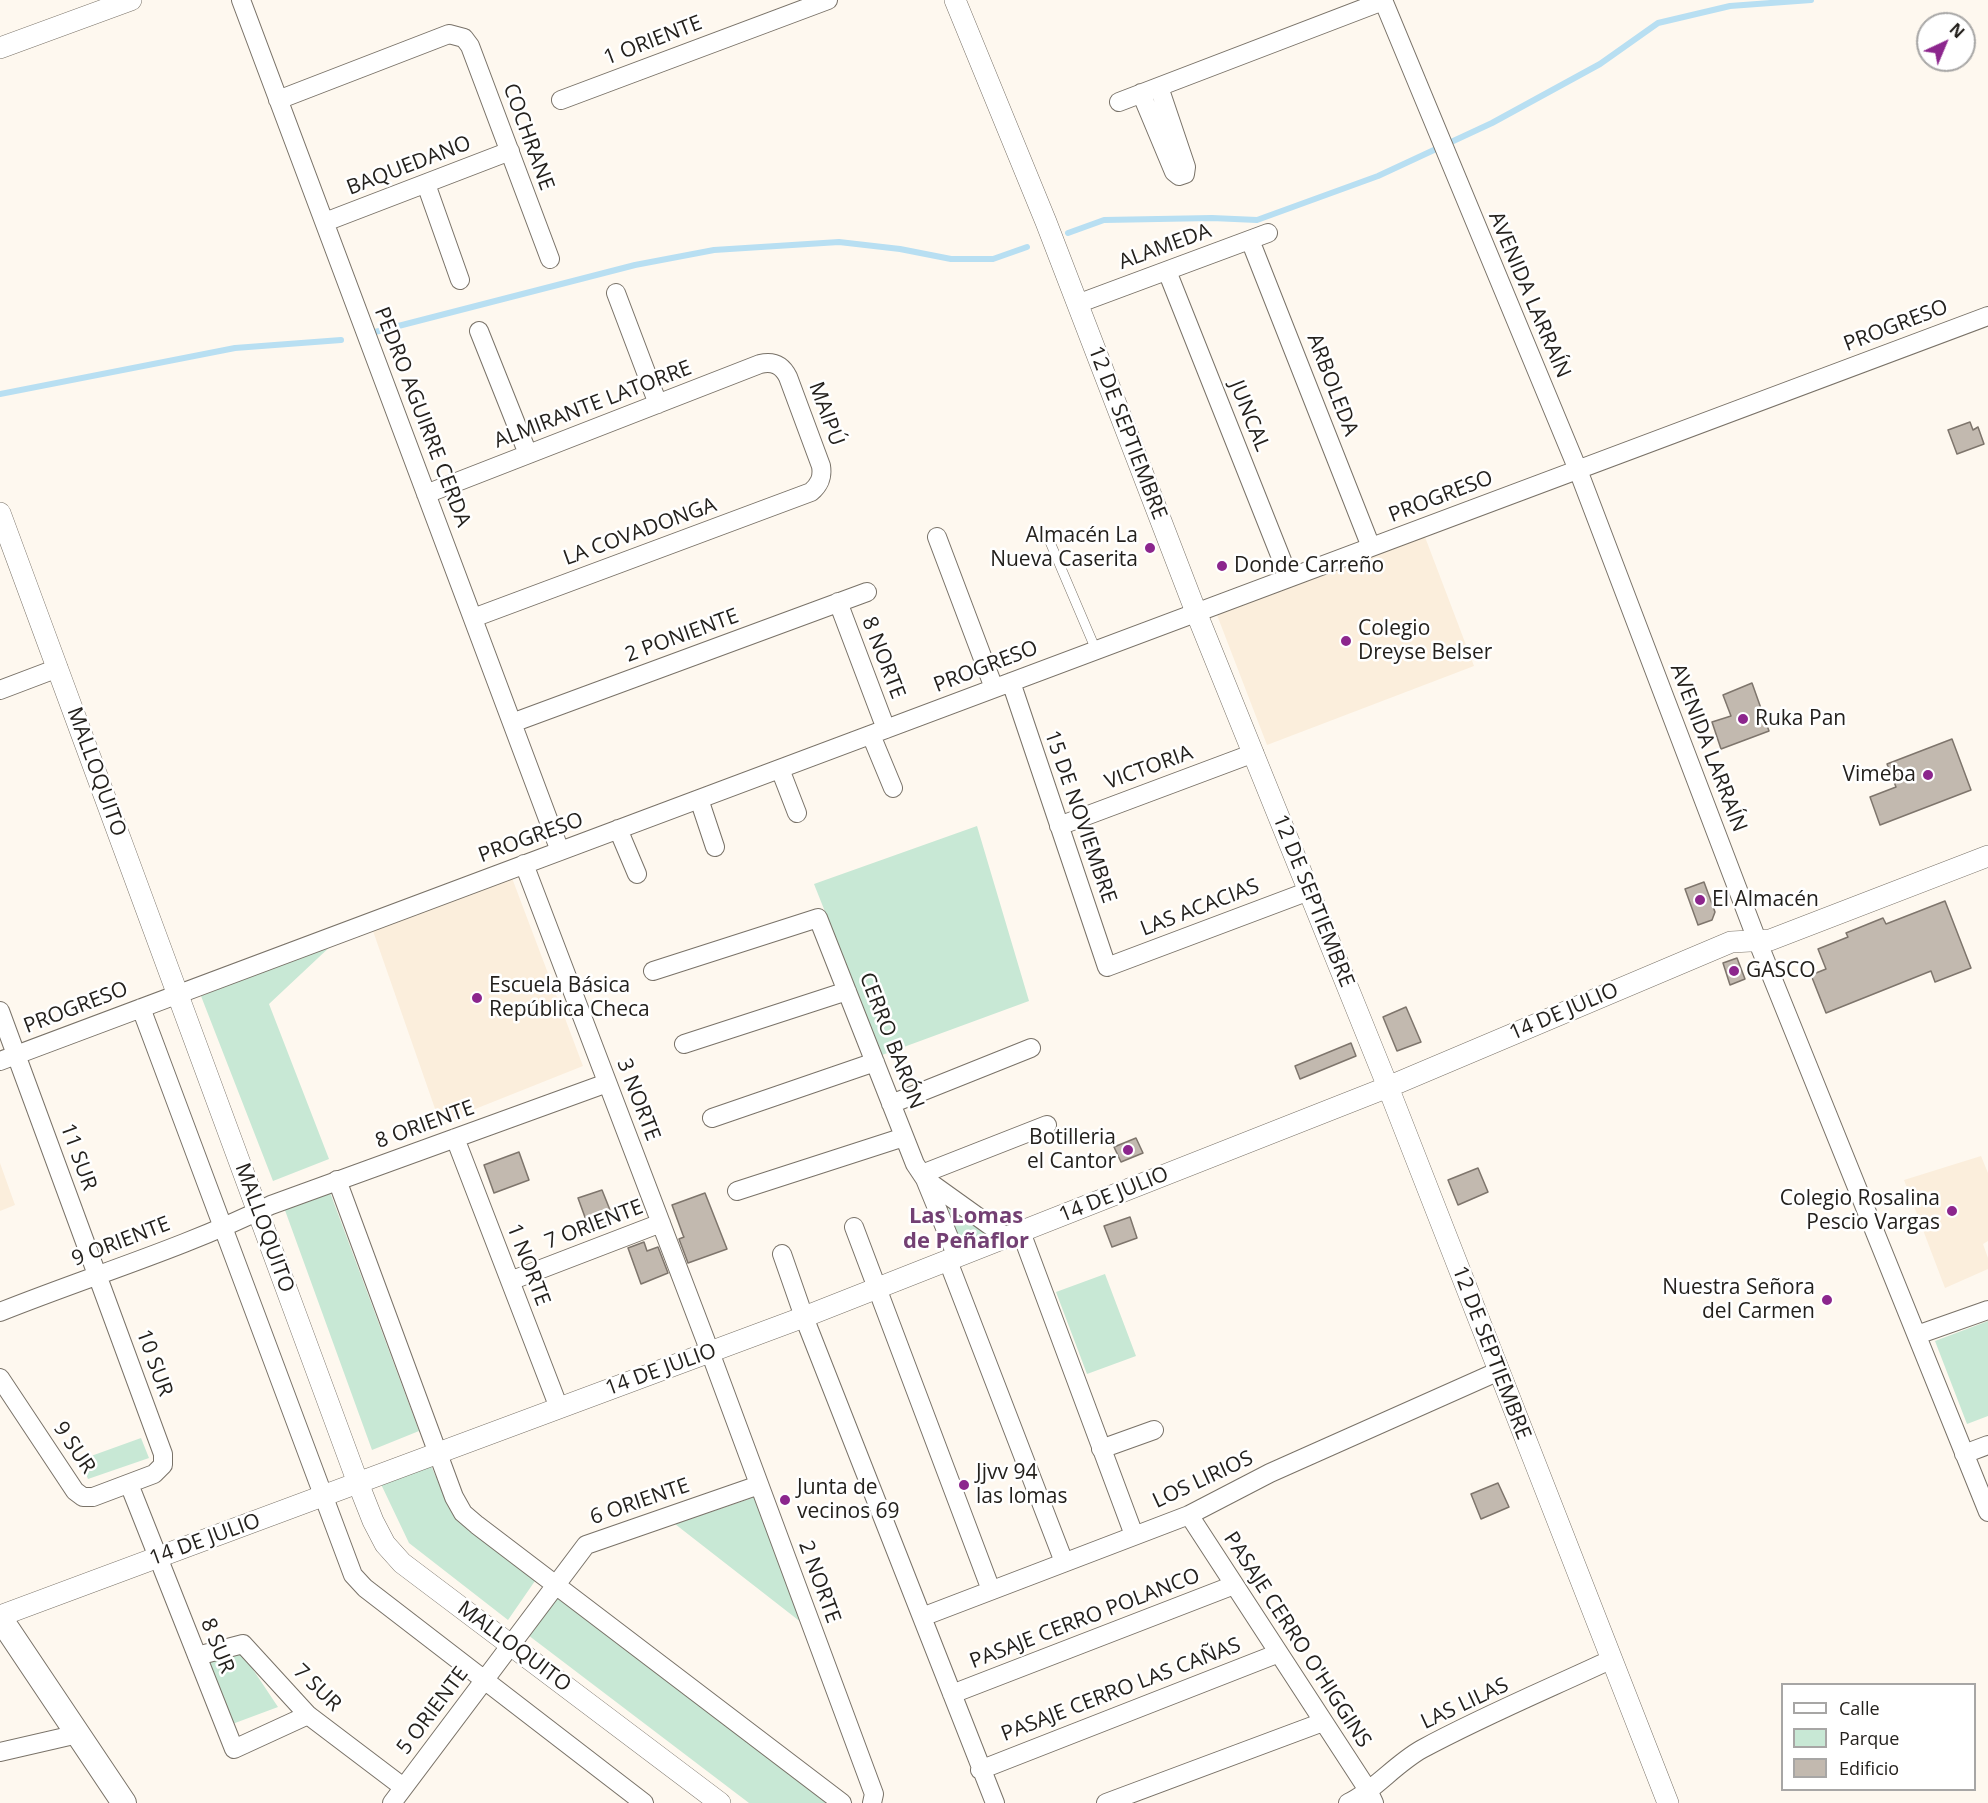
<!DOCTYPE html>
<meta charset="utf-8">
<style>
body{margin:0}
#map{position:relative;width:1988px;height:1803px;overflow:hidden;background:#fef8ef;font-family:"Open Sans",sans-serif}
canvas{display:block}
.legend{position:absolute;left:1781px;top:1683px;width:195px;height:108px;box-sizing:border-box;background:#fff;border:2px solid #a7a6a5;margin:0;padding:8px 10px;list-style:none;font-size:18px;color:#24211d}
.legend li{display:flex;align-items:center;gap:12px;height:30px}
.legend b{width:30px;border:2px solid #a7a6a5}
.north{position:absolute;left:1916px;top:12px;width:60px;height:60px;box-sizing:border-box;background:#fff;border:2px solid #a7a6a5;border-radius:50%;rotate:44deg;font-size:16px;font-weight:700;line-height:24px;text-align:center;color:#24211d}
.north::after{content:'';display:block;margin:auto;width:21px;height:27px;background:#8c268d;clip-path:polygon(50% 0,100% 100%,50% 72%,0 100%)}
</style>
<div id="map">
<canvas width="1988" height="1803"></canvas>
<ul class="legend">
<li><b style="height:8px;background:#fff"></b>Calle</li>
<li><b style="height:16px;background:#c8e8d5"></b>Parque</li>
<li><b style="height:16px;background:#c2b9af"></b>Edificio</li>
</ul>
<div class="north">N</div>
</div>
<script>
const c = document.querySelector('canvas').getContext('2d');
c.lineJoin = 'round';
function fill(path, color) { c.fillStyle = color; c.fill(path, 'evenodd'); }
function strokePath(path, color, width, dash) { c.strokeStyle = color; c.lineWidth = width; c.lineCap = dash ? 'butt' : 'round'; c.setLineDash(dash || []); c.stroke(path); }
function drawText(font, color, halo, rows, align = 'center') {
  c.font = font + ' "Open Sans",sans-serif'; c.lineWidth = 5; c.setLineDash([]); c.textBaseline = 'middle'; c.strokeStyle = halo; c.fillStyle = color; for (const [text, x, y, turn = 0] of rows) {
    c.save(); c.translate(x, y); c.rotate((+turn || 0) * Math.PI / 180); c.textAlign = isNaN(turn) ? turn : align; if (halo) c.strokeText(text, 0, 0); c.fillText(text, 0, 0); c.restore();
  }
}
fill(new Path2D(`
 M1425,537L1474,666L1267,745L1217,615Z
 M512,878L583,1066L440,1123L373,931Z
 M1981,1156L1988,1173V1241L1983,1244L1988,1258V1269L1945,1288L1904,1180Z
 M0,1163L15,1205L0,1211Z`), '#fbeedc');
fill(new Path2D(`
 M977,826L1029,1001L882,1055L814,884Z
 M334,943L269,1004L329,1159L273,1181L201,996Z
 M328,1187L419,1431L372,1450L282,1202Z
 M948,1207L990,1235L962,1246Z
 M1105,1274L1136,1356L1087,1374L1056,1292Z
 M1988,1321V1416L1967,1424L1935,1341Z
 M141,1438L149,1458L88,1479L80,1460Z
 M429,1461L450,1509L537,1578L508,1620L409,1543L379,1480Z
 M758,1496L802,1623L675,1524Z
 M557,1594L837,1803H749L528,1635Z
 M240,1650L278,1707L227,1726L201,1661Z`), '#c8e8d5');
strokePath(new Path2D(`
 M1068,233L1104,220L1212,218L1257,220L1378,176L1492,123L1600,64L1658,23L1730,6L1811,0
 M375,332L635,265L714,250L839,242L900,249L951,259H993L1027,247
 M0,394L235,348L341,340`), '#b8dff2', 6);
const building = new Path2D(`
 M1970,422L1973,430L1978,427L1984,444L1957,454L1948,430Z
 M1752,683L1769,731L1721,749L1712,722L1731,716L1723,695Z
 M1952,739L1971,790L1880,825L1870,797L1896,787L1887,764Z
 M1704,882L1715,912L1712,920L1698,925L1685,889Z
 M1945,901L1971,968L1935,982L1931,971L1826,1013L1811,975L1826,969L1818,949L1848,937L1846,933L1883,918L1886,924Z
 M1737,958L1745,979L1730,985L1723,963Z
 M1406,1007L1421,1042L1397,1051L1383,1017Z
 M1351,1043L1356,1056L1300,1079L1295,1066Z
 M1136,1138L1143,1153L1121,1162L1114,1147Z
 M519,1152L529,1180L494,1193L484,1165Z
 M1478,1168L1488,1192L1458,1205L1448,1180Z
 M602,1190L610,1210L603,1213L608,1225L590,1231L578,1198Z
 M705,1193L727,1249L688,1263L679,1239L684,1237L683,1235L672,1205Z
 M1130,1217L1137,1238L1112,1247L1104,1226Z
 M644,1242L647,1251L658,1247L668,1273L641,1284L628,1248Z
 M1498,1483L1509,1507L1481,1519L1471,1494Z`);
fill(building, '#c2b9af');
strokePath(building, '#7e756c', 1.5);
const service = new Path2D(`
 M1047,535L1096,650`);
const minor = new Path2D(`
 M241,0L560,851
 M1383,0L1578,470L1757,940L1988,1512
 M1141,93L1174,172L1179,176L1185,174L1186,167L1159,87
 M278,100L449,34L464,38L470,46L550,259
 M561,100L828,0
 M1119,102L1383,1
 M426,184L460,280
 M325,222L510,151
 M1250,240L1371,547
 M1167,271L1289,578
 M616,293L658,404
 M1077,304L1268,233
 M479,331L528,454
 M426,494L760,364C773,361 782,365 788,377L821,466C823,478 819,485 811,492L473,618
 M937,537L994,688
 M838,602L886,729
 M1011,682L1107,967L1309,891
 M0,690L58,668
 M512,723L867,592
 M871,735L893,788
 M780,769L797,813
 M699,799L715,847
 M1059,826L1254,753
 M618,829L637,874
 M524,864L710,1352L874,1794L872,1803
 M653,971L818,918L915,1164L925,1179L957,1257
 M141,1008L353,1575L365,1588L644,1803
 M0,1011L163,1454V1465L154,1474L93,1497H83L75,1491L0,1378
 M684,1044L847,991
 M0,1061L1988,316
 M891,1104L1031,1048
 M712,1118L875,1062
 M455,1138L559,1408
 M922,1174L1047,1125
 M925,1179L1006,1237
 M337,1180L454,1497L463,1513L477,1525L842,1803
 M737,1191L904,1137
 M854,1227L991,1590
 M1021,1232L1134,1535
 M782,1254L804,1317L995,1803
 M948,1261L1064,1562
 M510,1281L661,1223
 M0,1312C90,1276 184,1248 271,1205L607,1083
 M1917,1335L1988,1310
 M1101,1449L1154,1430
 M1964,1454L1988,1445
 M129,1484L234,1749L308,1715
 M1189,1515L1368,1790L1374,1803
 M922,1617L1189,1515L1270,1473L1499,1371
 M197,1656L243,1644L308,1715L403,1787
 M952,1694L1234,1585
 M0,1752L78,1734
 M980,1770L1279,1653
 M392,1803L586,1545L759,1485
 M1106,1803L1323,1722
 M1348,1803C1374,1791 1395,1764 1422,1749C1483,1716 1548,1689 1610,1660`);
const tertiary = new Path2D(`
 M955,0L1046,222L1196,612L1388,1087L1668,1803
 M0,48L131,0
 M0,513L358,1483L373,1521L385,1544L402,1563L720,1803
 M0,1616L804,1317L1388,1087L1731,942L1770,940L1988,856`);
const secondary = new Path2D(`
 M0,1618L124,1803`);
strokePath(service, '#797268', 10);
strokePath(minor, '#797268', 20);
strokePath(tertiary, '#797268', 22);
strokePath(secondary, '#797268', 26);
strokePath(service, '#fff', 9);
strokePath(minor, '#fff', 18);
strokePath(tertiary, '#fff', 21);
strokePath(secondary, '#fff', 24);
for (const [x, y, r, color] of [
 [1150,548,6,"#8c268d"],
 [1222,566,6,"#8c268d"],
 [1346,641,6,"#8c268d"],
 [1743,719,6,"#8c268d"],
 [1928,775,6,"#8c268d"],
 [1700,900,6,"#8c268d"],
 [1734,971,6,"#8c268d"],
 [477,998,6,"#8c268d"],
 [1128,1150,6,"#8c268d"],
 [1952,1211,6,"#8c268d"],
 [1827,1300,6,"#8c268d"],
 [964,1485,6,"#8c268d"],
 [785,1500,6,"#8c268d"]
]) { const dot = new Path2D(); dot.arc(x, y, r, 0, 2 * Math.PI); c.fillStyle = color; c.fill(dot); strokePath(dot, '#fff', 2); }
drawText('21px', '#24211d', '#fff', [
 ["1 ORIENTE",653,41,-21],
 ["COCHRANE",528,137,70],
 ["BAQUEDANO",409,166,-21],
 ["ALAMEDA",1165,247,-20],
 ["AVENIDA LARRAÍN",1529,295,67],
 ["PROGRESO",1896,326,-21],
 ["ARBOLEDA",1332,385,69],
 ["ALMIRANTE LATORRE",593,405,-21],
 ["MAIPÚ",826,414,70],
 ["JUNCAL",1249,416,68],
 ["PEDRO AGUIRRE CERDA",422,417,69],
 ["12 DE SEPTIEMBRE",1127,433,69],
 ["PROGRESO",1441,497,-21],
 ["LA COVADONGA",640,532,-20],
 ["2 PONIENTE",682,636,-20],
 ["8 NORTE",883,658,69],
 ["PROGRESO",986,667,-21],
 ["AVENIDA LARRAÍN",1708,748,69],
 ["VICTORIA",1149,768,-20],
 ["MALLOQUITO",96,772,70],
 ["15 DE NOVIEMBRE",1080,817,71],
 ["PROGRESO",531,838,-20],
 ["12 DE SEPTIEMBRE",1313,901,68],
 ["LAS ACACIAS",1200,908,-21],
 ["PROGRESO",76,1008,-21],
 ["14 DE JULIO",1564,1012,-23],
 ["CERRO BARÓN",891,1041,69],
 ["3 NORTE",638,1100,69],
 ["8 ORIENTE",425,1125,-20],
 ["11 SUR",78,1157,70],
 ["14 DE JULIO",1114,1195,-22],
 ["7 ORIENTE",594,1225,-21],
 ["MALLOQUITO",264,1228,70],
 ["9 ORIENTE",121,1242,-21],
 ["1 NORTE",528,1265,69],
 ["12 DE SEPTIEMBRE",1491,1353,69],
 ["10 SUR",154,1363,70],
 ["14 DE JULIO",661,1370,-20],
 ["9 SUR",74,1448,56],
 ["LOS LIRIOS",1203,1480,-25],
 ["6 ORIENTE",640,1502,-19],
 ["14 DE JULIO",205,1540,-20],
 ["2 NORTE",819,1582,70],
 ["PASAJE CERRO POLANCO",1085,1619,-21],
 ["PASAJE CERRO O'HIGGINS",1297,1640,57],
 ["8 SUR",217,1646,68],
 ["MALLOQUITO",514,1647,37],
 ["7 SUR",317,1688,44],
 ["PASAJE CERRO LAS CAÑAS",1121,1690,-21],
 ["LAS LILAS",1465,1704,-25],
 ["5 ORIENTE",433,1711,-53]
]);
drawText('21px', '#24211d', '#fff', [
 ["Almacén La",1138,536,"right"],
 ["Nueva Caserita",1138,560,"right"],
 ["Donde Carreño",1234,566],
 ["Colegio",1358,629],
 ["Dreyse Belser",1358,653],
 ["Ruka Pan",1755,719],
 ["Vimeba",1916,775,"right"],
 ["El Almacén",1712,900],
 ["GASCO",1746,971],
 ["Escuela Básica",489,986],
 ["República Checa",489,1010],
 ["Botilleria",1116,1138,"right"],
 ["el Cantor",1116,1162,"right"],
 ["Colegio Rosalina",1940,1199,"right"],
 ["Pescio Vargas",1940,1223,"right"],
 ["Nuestra Señora",1815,1288,"right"],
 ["del Carmen",1815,1312,"right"],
 ["Jjvv 94",976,1473],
 ["las lomas",976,1497],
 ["Junta de",797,1488],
 ["vecinos 69",797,1512]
], 'left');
drawText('bold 22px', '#734073', '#fff', [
 ["Las Lomas",966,1217],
 ["de Peñaflor",966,1242]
]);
</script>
